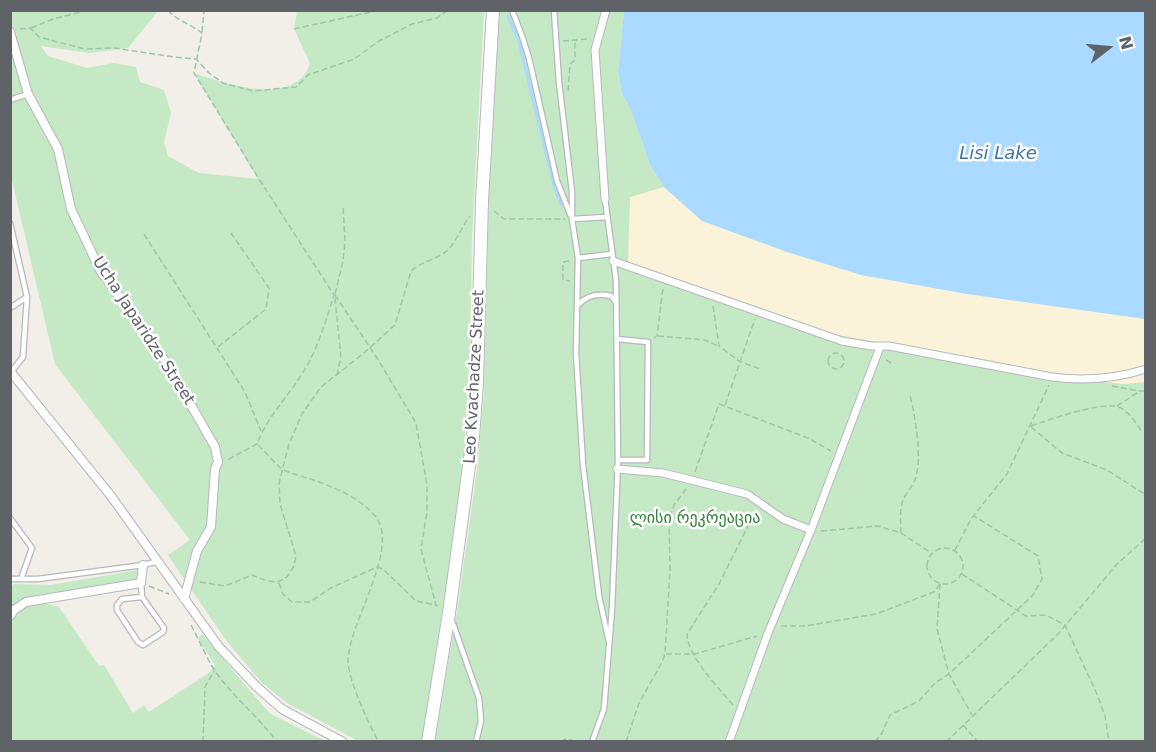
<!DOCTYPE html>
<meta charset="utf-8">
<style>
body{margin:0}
#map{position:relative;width:1156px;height:752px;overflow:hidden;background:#f1efe8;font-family:"DejaVu Sans",sans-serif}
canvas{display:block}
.frame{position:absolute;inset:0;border:12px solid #5f6368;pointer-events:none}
.north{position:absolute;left:1078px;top:18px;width:60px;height:60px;-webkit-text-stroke:4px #fff;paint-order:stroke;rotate:74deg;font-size:16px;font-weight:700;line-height:24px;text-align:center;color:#5f6368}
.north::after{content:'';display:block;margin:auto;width:21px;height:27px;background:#5f6368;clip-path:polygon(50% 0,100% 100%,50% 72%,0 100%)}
</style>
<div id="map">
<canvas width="1156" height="752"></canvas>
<div class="frame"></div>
<div class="north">N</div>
</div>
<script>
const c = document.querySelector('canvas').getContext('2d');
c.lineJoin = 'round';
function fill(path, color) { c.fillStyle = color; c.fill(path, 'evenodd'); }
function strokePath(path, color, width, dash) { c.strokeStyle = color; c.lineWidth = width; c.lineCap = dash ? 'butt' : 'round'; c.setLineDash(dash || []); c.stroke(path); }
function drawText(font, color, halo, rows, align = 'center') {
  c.font = font + ' "DejaVu Sans","Noto Sans Georgian",sans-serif'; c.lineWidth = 5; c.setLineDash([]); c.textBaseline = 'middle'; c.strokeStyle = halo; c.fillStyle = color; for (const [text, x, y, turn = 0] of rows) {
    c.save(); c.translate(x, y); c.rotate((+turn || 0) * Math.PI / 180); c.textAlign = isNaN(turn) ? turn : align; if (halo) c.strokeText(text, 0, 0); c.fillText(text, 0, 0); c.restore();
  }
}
fill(new Path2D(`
 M10,11H158L128,48L90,53L41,46L48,56L87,68L114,63L136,67L140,82L164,90L171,113L164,142L168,156L199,173L258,179L194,73C225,84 297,108 310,63L294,29L297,11H484L472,236L470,359L464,452L428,718L422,741H358L287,703L262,683L225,639L168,555L190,540L55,364L11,176Z
 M499,11H624L618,72L622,94L631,110L650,165L664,187L631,198L629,262L705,288L974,359L1123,384L1145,382V741L434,742L457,612L478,463L484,391L489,195Z
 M138,570L141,583L25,599L59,607L99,666L104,665L133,713L144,705L149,712L210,672L215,665L198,639L202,634L269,713L325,741H11L10,587L14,584L51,585Z`), '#c5e8c5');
fill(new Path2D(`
 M664,187L702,221L861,275L967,294L1145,319V382L1123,384L1106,382L837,335L628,262L630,197Z`), '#fbf3d9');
fill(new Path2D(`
 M624,11H1145V319L967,294L861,275L787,252L702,221L664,187L650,165L631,110L622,94L618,72Z`), '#aadaff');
strokePath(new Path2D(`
 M508,16L519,42L554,186L561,204`), '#aadaff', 3);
const service = new Path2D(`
 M512,10L522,36L529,58L557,181L572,219L578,258L576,353L583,465L599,596L609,642
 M554,10L559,82L572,192V219L607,217
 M10,100L28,94
 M10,223L27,297L23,357L11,372
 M578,258L611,254
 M578,305C587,295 598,293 611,296L616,302
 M10,308L27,297
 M617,339L648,342L647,460H618
 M10,518L32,548L21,579
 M10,579H38L143,565L159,561
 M141,583L142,597L164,628L163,632L143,645L138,642L117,610V605L122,599L142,597
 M452,621L479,698L481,721L476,742
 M592,742L604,709L612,609L618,460L616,280L605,199`);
const pedestrian = new Path2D(`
 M605,199L595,50L606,10
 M613,261L842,341L871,346H889L1052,377C1084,381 1115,379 1146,369
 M617,469L663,473L747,494L783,519L811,530
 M729,742L768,633L811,530L880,347`);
const minor = new Path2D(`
 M10,32L28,94L58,149L71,209L100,270L168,365L215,447L218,462L215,469L211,527L197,551L184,599
 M10,371L111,496L219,647L257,687L282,709L343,742
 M10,616L14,610L26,602L141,583L143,565`);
const secondary = new Path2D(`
 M428,742L449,613L473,437L477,383L482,201L493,10`);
strokePath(service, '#b5b8bc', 7);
strokePath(pedestrian, '#b5b8bc', 9);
strokePath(minor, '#b5b8bc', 10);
strokePath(secondary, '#b6babf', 14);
strokePath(new Path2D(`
 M168,10C174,19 192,25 202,33L194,73L259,179L334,295C325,323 317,352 300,377C286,399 266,419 257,444L227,460
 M31,28L53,19L88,10
 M20,29L30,28L39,37L85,49L114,48L174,57L196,59L209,73L223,83L253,91L296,87L308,75L354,59L379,41L412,24L437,18L448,10
 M294,29L380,10
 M202,32L204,10
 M563,41L588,39
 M568,91L570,64L575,60V40
 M494,211L504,219H565
 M144,234L245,392L261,431
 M569,261L563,262V280L570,281
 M335,294L343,261L345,241L343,206
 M335,295L377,358L416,423L427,485V512L421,549L436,605L439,607
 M335,298L341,357L337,374
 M713,306L719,346L739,361L760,369
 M658,336L705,340L718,346
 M654,338L657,336L663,288
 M218,347L266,309L269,288L231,233
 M828 361a8 8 0 1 1 16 0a8 8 0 1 1-16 0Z
 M886,360L893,364
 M1112,386L1140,391
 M725,405L755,319
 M1117,406L1140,391H1146
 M1031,426C1048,420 1102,401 1118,407C1128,410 1135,422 1141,430H1146
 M1031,427L1062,453L1107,470L1146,495
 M258,445C266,452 274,464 284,470C291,474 302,476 310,479C332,486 361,498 376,517C400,550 349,621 348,661C348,679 369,725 379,742
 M695,472L719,404L808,438L831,451
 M821,531L878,526L901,533L931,553
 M901,533C901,523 899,511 903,500C906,493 912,487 915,480C923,458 915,417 910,395
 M927 566a18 18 0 1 1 36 0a18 18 0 1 1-36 0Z
 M955,550L971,519L1007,474L1049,385
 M962,574L1026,616L1046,615L1065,625L1096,692L1105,716L1109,742
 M200,582L225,586L252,575L267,581L278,582L287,577L294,566L296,556L280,504L279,483L289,444L302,414L321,387L364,353L395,325L411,271C420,262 441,258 449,249C457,240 462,226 470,216
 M279,583L283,594L292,602H310L331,588L377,567L383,569L416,601L436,605
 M940,584L937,629L949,674L972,715
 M149,586L169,594
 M191,625C199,640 206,657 215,671C233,697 258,716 277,742
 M781,626H805L876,614L934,592L940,584
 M666,654H695L757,636
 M733,705C719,688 687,656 687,634L719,584L755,512
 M963,725L978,742
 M203,742L205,687L214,671
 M561,742L565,739L579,742
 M626,742L639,703L661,664L665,654L670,570L669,521L674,505L686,489
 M875,742L882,733L890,715L919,701L935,683L949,674L1033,595L1042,579L1038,556L974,516
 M946,742L1059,633L1117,564L1146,538`), '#9cc7a9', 1.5, [6, 3]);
strokePath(service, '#fff', 4.5);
strokePath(pedestrian, '#fff', 7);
strokePath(minor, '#fff', 8);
strokePath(secondary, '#fff', 12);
drawText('16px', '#5f6368', '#fff', [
 ["Ucha Japaridze Street",143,331,57],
 ["Leo Kvachadze Street",475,377,-87]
]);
drawText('16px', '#348238', '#fff', [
 ["ლისი რეკრეაცია",695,519]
]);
drawText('italic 18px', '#4174aa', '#fff', [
 ["Lisi Lake",998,154]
]);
</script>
